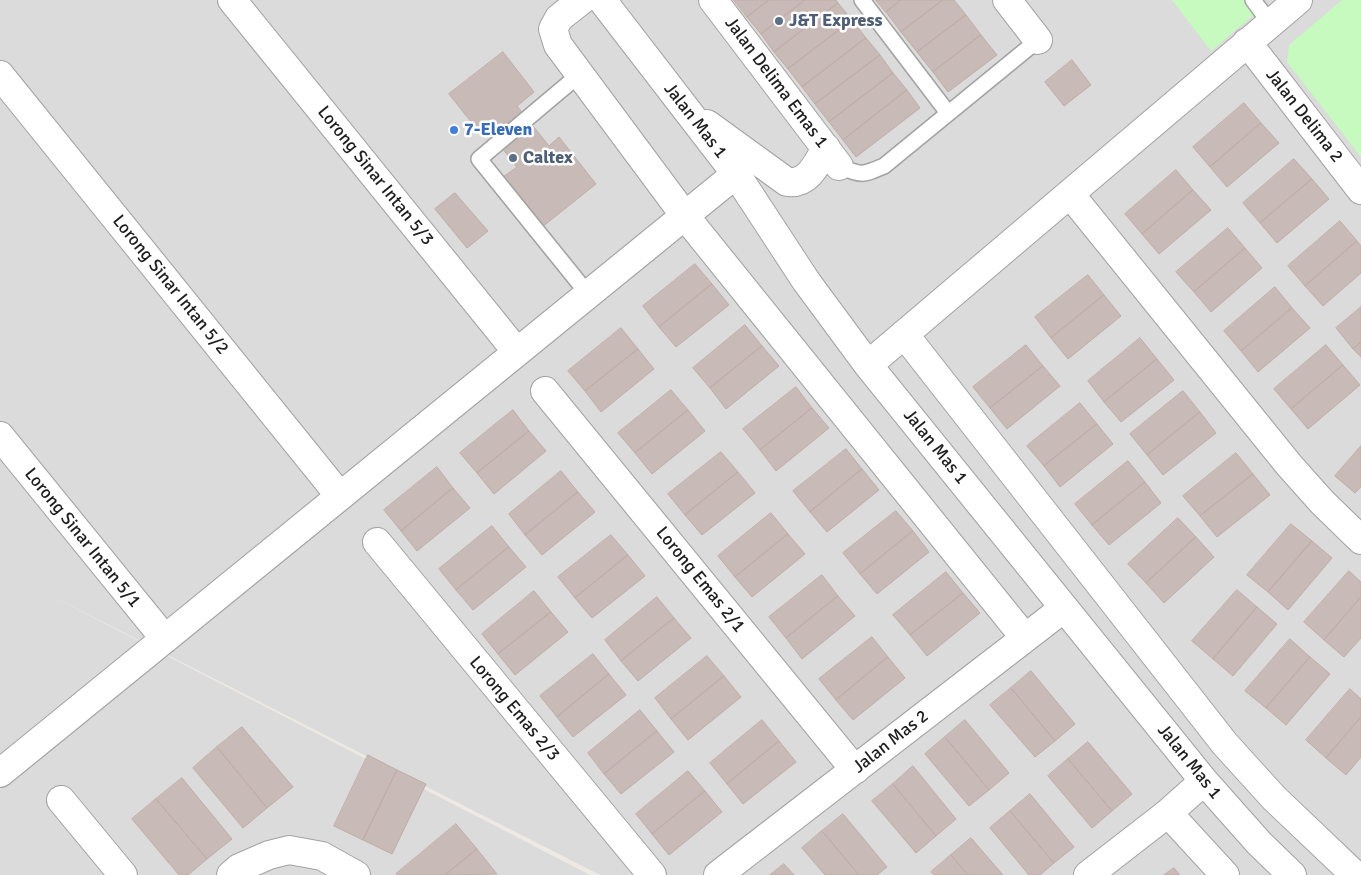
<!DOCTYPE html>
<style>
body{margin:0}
canvas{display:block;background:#efe9e4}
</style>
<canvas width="1361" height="875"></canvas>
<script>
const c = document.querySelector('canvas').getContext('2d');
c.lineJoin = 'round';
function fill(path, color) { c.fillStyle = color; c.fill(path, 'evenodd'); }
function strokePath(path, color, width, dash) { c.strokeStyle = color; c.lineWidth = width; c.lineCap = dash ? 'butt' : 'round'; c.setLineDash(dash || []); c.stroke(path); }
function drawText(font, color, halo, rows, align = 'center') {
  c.font = font + ' Signika,sans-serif'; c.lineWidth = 5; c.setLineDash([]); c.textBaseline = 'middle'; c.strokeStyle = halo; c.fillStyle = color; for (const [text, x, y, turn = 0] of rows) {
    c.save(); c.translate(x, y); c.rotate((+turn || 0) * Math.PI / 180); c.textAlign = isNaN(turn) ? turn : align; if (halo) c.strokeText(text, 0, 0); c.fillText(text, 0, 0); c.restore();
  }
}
fill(new Path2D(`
 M0,0H1361V875H600L36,588L590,875H0Z`), '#dcdbdb');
fill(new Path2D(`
 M1172,0H1246L1256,13L1211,51Z
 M1342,0H1361V157L1287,62L1289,45Z`), '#c6fabf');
const building = new Path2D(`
 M734,0H769L747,17Z
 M769,0H805L761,34L747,17Z
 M805,0H836L838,3L774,52L761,34Z
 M876,0H901L886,12Z
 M901,0H943L901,32L886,12Z
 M943,0H954L966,15L917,52L901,32Z
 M838,3L852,20L788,69L774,52Z
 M966,15L981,35L933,72L917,52Z
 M852,20L866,38L802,87L788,69Z
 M981,35L997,55L948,92L933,72Z
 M866,38L880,55L815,104L802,87Z
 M503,52L534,92L517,106L549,146L559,137L596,184L542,227L503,177L517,167L486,128L480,133L449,94Z
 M880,55L893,73L829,122L815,104Z
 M1072,60L1091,85L1064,106L1045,82Z
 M893,73L907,90L843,140L829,122Z
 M907,90L920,108L856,157L843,140Z
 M1244,103L1261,123L1210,167L1193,147Z
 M1261,123L1279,143L1227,187L1210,167Z
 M1294,159L1312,179L1260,223L1243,203Z
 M1176,170L1193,190L1142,234L1125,214Z
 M1312,179L1329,199L1277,243L1260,223Z
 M1193,190L1211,210L1159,254L1142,234Z
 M455,193L488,231L467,248L435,209Z
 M1340,221L1357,241L1305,286L1288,266Z
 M1228,228L1245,248L1194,292L1176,272Z
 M1357,241L1361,246V273L1323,306L1305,286Z
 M1245,248L1262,268L1211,312L1194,292Z
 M695,264L712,284L659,327L643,306Z
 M1088,275L1104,295L1051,338L1035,317Z
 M712,284L729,305L676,347L659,327Z
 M1275,287L1292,308L1241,351L1224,331Z
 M1104,295L1121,316L1068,359L1051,338Z
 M1361,307V342L1353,349L1336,328Z
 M1292,308L1310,328L1258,372L1241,351Z
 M745,325L762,346L710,388L693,368Z
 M621,328L638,349L585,391L568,371Z
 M1140,338L1157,359L1104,402L1088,381Z
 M1361,342V357L1353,349Z
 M1026,345L1043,366L990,408L973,387Z
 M1326,345L1343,365L1291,409L1274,389Z
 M762,346L779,366L726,409L710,388Z
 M638,349L654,369L601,412L585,391Z
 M1157,359L1174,380L1121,422L1104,402Z
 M1343,365L1360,385L1308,429L1291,409Z
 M1043,366L1060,386L1007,429L990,408Z
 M796,387L812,408L760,450L743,429Z
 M671,390L688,410L635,453L618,433Z
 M1183,391L1200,412L1147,455L1130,434Z
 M1080,403L1097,424L1044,466L1027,446Z
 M812,408L829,428L776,471L760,450Z
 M513,410L529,431L477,473L460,453Z
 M688,410L705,431L652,474L635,453Z
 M1200,412L1216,433L1163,475L1147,455Z
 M1097,424L1113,444L1060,487L1044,466Z
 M529,431L546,451L494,494L477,473Z
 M1361,446V487L1355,493L1335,476Z
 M846,449L862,469L810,512L793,491Z
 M721,452L738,472L685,515L668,494Z
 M1236,453L1253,474L1200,516L1183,496Z
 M1128,461L1145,482L1092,525L1075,504Z
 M437,467L453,488L401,531L384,510Z
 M862,469L879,490L827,532L810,512Z
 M561,471L578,492L525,535L509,514Z
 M738,472L755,493L702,535L685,515Z
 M1253,474L1270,495L1217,537L1200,516Z
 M1145,482L1161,503L1109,545L1092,525Z
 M453,488L470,508L417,551L401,531Z
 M578,492L595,512L542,555L525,535Z
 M896,511L913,531L860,574L843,553Z
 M771,513L788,534L735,577L718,556Z
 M1178,518L1196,537L1146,583L1128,564Z
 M1291,524L1312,541L1268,592L1247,575Z
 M492,526L509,547L456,590L439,569Z
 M913,531L929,552L877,594L860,574Z
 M788,534L805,554L752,597L735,577Z
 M611,535L628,555L575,598L558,577Z
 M1196,537L1214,557L1164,603L1146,583Z
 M1312,541L1332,558L1288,610L1268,592Z
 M509,547L526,567L473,610L456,590Z
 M628,555L645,576L592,618L575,598Z
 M1349,571L1361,582V597L1324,640L1304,622Z
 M946,572L963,593L910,635L893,615Z
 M822,575L838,596L786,638L769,617Z
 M1237,590L1257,607L1213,659L1192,641Z
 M534,591L551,612L498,654L482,634Z
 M963,593L980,613L927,656L910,635Z
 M838,596L855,616L802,659L786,638Z
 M657,597L674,618L621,661L605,640Z
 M1361,597V638L1344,657L1324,640Z
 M1257,607L1277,624L1233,676L1213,659Z
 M551,612L568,632L515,675L498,654Z
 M674,618L691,638L638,681L621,661Z
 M872,637L888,657L836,700L819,679Z
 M1290,639L1310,657L1266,708L1245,691Z
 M593,654L609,674L557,717L540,696Z
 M707,656L724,676L671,719L655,698Z
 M888,657L905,678L853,720L836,700Z
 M1310,657L1330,674L1286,725L1266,708Z
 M1031,671L1075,724L1055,741L1011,688Z
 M609,674L626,695L573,737L557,717Z
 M724,676L741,697L688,740L671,719Z
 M1011,688L1055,741L1035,757L990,705Z
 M1350,689L1361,699V717L1326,758L1306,740Z
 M640,710L657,731L604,774L588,753Z
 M1361,717V757L1346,775L1326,758Z
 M762,720L779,741L727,784L710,763Z
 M965,720L1009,773L989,790L945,737Z
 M242,727L293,787L267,808L217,747Z
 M657,731L674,752L621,794L604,774Z
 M945,737L989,790L969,806L925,754Z
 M779,741L796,762L743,804L727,784Z
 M1088,742L1132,794L1112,811L1068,759Z
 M217,747L267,808L243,828L193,768Z
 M368,755L397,770L363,840L334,826Z
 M1068,759L1112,811L1092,828L1048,776Z
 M913,766L956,819L936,836L893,784Z
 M397,770L426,784L392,854L363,840Z
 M688,771L705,791L652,834L636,814Z
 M182,778L232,839L207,859L156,799Z
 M893,784L936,836L916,853L872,801Z
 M705,791L722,812L669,855L652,834Z
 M1030,794L1074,847L1054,863L1010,811Z
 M156,799L207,859L188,875H179L132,819Z
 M1010,811L1054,863L1040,875H1029L990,828Z
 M843,814L887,867L877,875H859L822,831Z
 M456,824L477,849L445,875H397L396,874Z
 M822,831L859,875H825L802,848Z
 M971,838L1003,875H968L951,855Z
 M477,849L497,874L445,875Z
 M951,855L968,875H934L931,872Z
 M784,864L794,875H770Z
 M1174,868L1180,875H1164Z`);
fill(building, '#c7bab7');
strokePath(building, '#c1aca6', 1);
const lane = new Path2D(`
 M862,0L948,113
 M1253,0L1270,23
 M580,74L479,159L588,294
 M839,166C861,176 863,175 884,166L1038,40`);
const street = new Path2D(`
 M232,0L517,352
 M582,0L559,18L553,29L558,45L685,216L1025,638
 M602,0L736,174L806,281L868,365L1204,781L1259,843L1292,875
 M713,0L839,166
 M1007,0L1038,40
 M1247,42L1361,190
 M0,75L340,496
 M707,124L787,182C808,185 817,164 826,148
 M1070,194L1289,465L1322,502L1361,540
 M904,334L1225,744L1274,798L1355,875
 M868,365L1298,0
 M545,391L855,770
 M0,436L165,639
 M377,542L652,875
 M0,773L736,174
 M61,800L123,875
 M1168,813L1225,875
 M231,875L239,868L269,855L289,850L322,856L356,875
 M718,875L1064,608
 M1088,875L1168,813L1204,781`);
strokePath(lane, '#a2a2a2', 18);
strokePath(street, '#a2a2a2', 30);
strokePath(lane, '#fff', 15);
strokePath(street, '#fff', 28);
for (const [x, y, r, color] of [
 [779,21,5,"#5c6f8a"],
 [454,130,5,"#3f7fe0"],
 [513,158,5,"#5c6f8a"]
]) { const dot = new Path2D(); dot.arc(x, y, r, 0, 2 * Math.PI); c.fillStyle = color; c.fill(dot); strokePath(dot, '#fff', 2); }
drawText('bold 18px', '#4e5e75', '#fff', [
 ["J&T Express",789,21],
 ["Caltex",523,158]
], 'left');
drawText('18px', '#1e1e1e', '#fff', [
 ["Jalan Delima Emas 1",776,83,53],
 ["Jalan Delima 2",1304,116,52],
 ["Jalan Mas 1",695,121,52],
 ["Lorong Sinar Intan 5/3",375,176,51],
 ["Lorong Sinar Intan 5/2",170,285,51],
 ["Jalan Mas 1",935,447,51],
 ["Lorong Sinar Intan 5/1",82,538,51],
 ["Lorong Emas 2/1",700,580,51],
 ["Lorong Emas 2/3",514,709,50],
 ["Jalan Mas 2",891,742,-38],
 ["Jalan Mas 1",1189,762,51]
]);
drawText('bold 18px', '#366cbe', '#fff', [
 ["7-Eleven",464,130]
], 'left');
</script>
